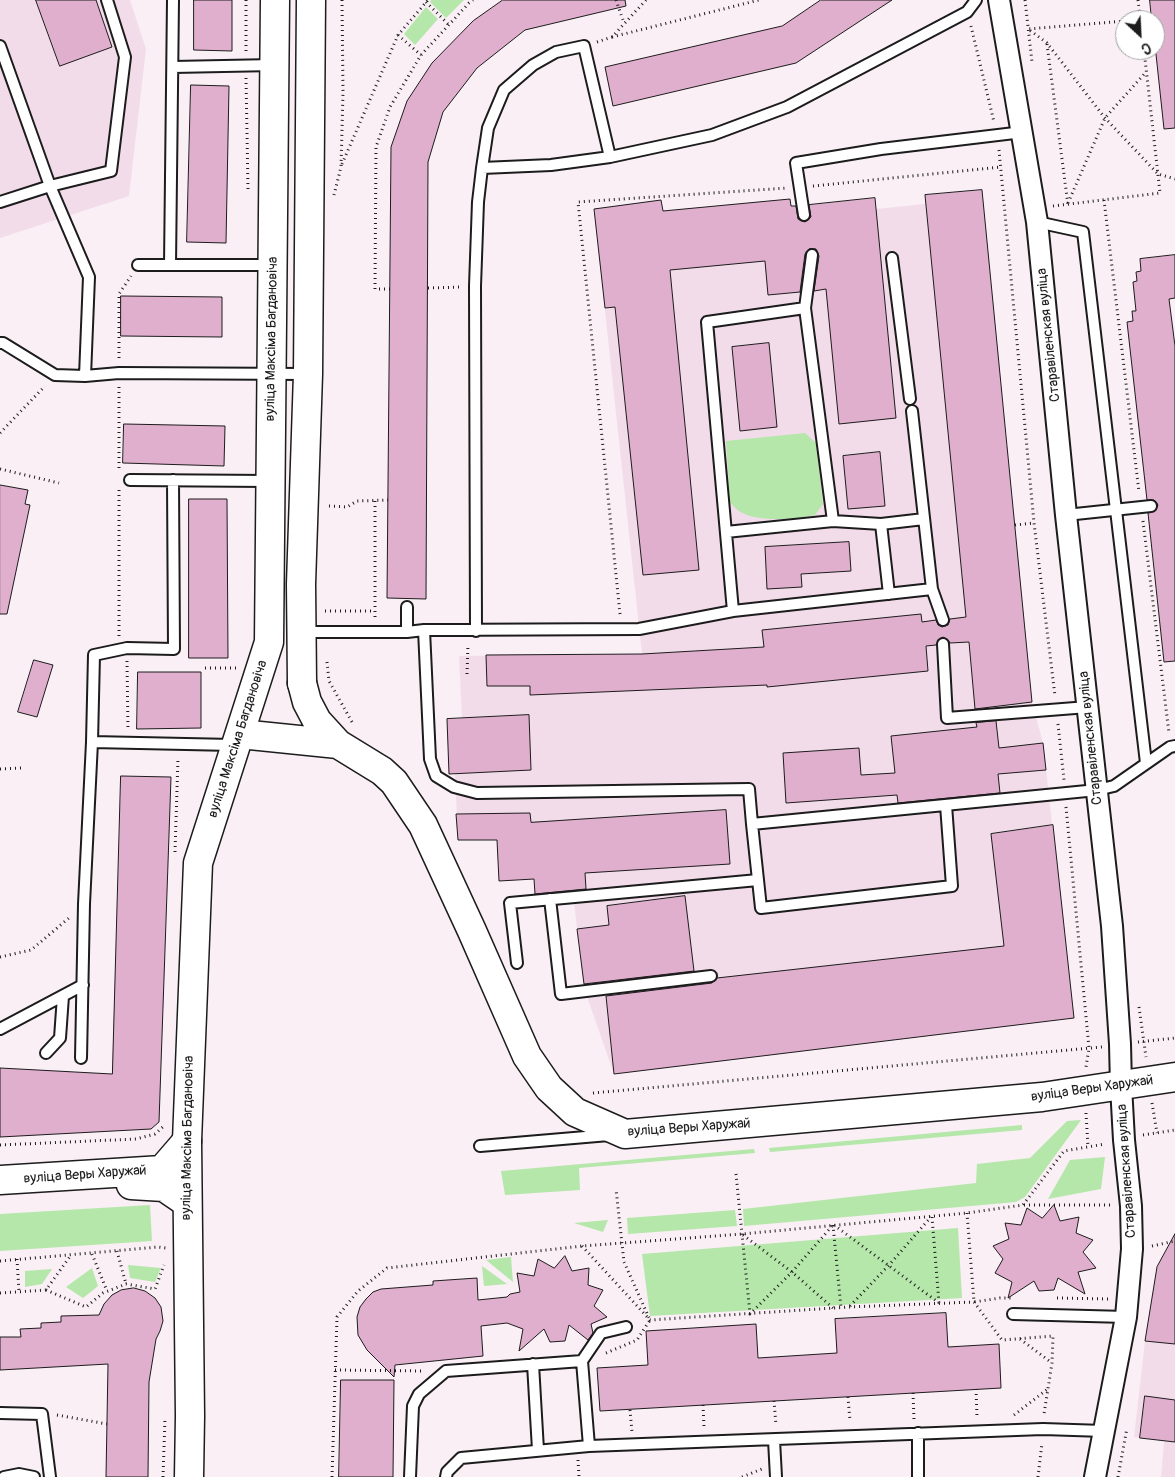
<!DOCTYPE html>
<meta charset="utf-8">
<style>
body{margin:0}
#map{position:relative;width:1175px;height:1477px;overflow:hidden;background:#f9eff5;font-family:Pangolin,sans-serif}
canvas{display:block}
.north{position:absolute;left:1115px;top:10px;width:50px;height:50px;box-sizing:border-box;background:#fff;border:1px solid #a4a4a4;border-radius:50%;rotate:155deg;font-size:14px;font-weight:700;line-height:20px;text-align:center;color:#1c1c1c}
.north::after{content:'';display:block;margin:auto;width:18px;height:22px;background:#1c1c1c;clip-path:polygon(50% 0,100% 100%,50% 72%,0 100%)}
</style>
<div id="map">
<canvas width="1175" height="1477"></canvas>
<div class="north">С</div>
</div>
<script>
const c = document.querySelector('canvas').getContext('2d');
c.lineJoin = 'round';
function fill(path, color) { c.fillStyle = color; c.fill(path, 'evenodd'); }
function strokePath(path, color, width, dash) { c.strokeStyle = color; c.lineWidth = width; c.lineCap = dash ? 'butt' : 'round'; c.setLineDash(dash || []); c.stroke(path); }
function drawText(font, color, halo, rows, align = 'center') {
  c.font = font + ' Pangolin,sans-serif'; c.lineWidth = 4; c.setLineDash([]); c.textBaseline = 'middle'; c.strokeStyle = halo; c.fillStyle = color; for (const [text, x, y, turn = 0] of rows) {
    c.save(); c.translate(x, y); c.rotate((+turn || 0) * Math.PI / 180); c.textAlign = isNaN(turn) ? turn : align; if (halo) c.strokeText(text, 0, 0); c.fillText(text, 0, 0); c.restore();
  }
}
fill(new Path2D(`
 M0,0H130L146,49L129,196L0,238Z
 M982,190L1032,702L1043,743L1074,1018L614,1074L584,988L573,894L535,896L534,879L499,881L497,840H458L455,774H449L447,719L462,718L459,656L642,654L594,209L661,200L663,211L790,199L792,216L818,214V204L875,198L876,209L925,204V195Z
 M1175,1244V1477H1161L1164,1441L1134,1437L1145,1341L1157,1267L1163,1256Z`), '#f2dce9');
fill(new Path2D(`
 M431,0H464L446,18L430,2Z
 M426,7L438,19L415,45L404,34Z
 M805,433L816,443L823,504L815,515C795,519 757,523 739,511C736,509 733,505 730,502L726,441Z
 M1081,1120L1025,1197L1016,1202L744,1226L743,1209L976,1183L977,1164L1030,1158L1067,1121Z
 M1022,1125V1130L770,1152L769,1148Z
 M754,1149L755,1153L579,1168L580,1190L505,1195L501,1171Z
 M1105,1157L1101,1189L1048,1199L1070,1160Z
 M150,1205L152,1241L0,1251V1214Z
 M735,1210L737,1226L628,1234L627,1218Z
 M608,1220L603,1232L574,1223Z
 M958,1228L962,1298L650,1316L642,1254Z
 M511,1257L513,1282L486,1260Z
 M128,1265L161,1268L155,1282L130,1278Z
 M482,1266L507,1284L484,1286Z
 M92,1268L98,1286L83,1298L66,1287Z
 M52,1269L42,1284L25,1287V1271Z`), '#b4e7a9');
const building = new Path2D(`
 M36,0H96L112,47L60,66Z
 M194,0H232V51L194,50Z
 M503,0H625L626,6L525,30L477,68L443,112L428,162L426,599L387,598L391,147L407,101L432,63L473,21Z
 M821,0H892L796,63L613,106L605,67L782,26Z
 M1150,0H1175V128L1164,129L1155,45V20H1152Z
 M191,85L229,86L226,243L187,242Z
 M982,190L1032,702L975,709L969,642L950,643L948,640L943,637L939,639L936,645L926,646L928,671L767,687V685L530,695V686H487L486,655L642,654L764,647L762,630L921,614L922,622L936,620L938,625L942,627L948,625L950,619L966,617L925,195Z
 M875,198L896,418L839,424L826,289L814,291L819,256L816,249H809L805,254L800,292L768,295L765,261L670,270L699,570L643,575L615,307L605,308L594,209L661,200L663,211L790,199L791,206H796L798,219L805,222L811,217L809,205Z
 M1175,255V298L1169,299L1175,346V661L1164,662L1148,513L1155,511L1158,505L1154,500H1147L1127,322L1133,321L1132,311H1136L1133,282L1137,281L1136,272L1141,271L1140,259Z
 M121,296L222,297V337L121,336Z
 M769,343L777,427L740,431L732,347Z
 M124,424L225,426L224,466L123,463Z
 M880,452L885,506L848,509L843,456Z
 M0,485L28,490L25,504L30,505L7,614H0Z
 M189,499H227L228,658H189Z
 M849,542L851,571L801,574L802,587L767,589L765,547Z
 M34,660L53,665L37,717L18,712Z
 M138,672H201V728L137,729Z
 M529,715L531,770L449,774L447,719Z
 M996,721L999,748L1043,743L1046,770L998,774L1000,793L898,803L897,795L786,803L783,753L859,748L861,775L895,773L891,736L977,727L976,723Z
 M121,776L171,777L159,1122L151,1129L0,1137V1068L112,1074Z
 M726,810L730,864L585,873L586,889L535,894L534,879L499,881L497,840H458L456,814L530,813L531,822Z
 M1053,825L1074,1018L614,1074L606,996L712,983L717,978L1004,946L991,834Z
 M685,896L694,971L584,984L577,929L609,925L607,906Z
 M1054,1205L1060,1221L1079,1217L1076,1233L1093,1240L1083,1252L1096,1268L1078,1272L1085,1294L1058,1278L1054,1290L1039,1291L1034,1281L1008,1298L1012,1282L995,1273L1003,1259L993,1246L1009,1239L1005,1223L1021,1225L1027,1208L1042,1218Z
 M1175,1234V1344L1145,1341L1157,1267Z
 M565,1256L572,1271L589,1268L588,1285L603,1290L594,1306L607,1317L591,1324L593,1333L588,1340L569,1325L565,1341L550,1342L544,1329L519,1351L523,1329L507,1323L481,1326L483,1356L395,1365L394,1377L367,1350L358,1335L357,1317L360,1307L366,1299L373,1292L381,1289L433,1285V1281L477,1278L478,1300L507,1297L510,1294L520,1292L517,1273L534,1276L538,1259L554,1268Z
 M134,1288L145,1291L155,1298L161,1307L163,1321L160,1331L156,1339L149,1382L148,1477H106L108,1364L0,1370V1337H21L20,1329L41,1328V1323L61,1322V1316L99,1315L104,1304L112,1295L121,1290Z
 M946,1313L948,1347L999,1344L1001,1388L600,1411L597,1368L648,1365L646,1331L756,1324L758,1358L837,1353L835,1319Z
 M341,1380H394L393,1477H339Z
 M1145,1396L1175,1400V1442L1140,1438Z`);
fill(building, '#e0afcd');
strokePath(building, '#1c1c1c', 1);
const service = new Path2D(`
 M0,46L50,186L89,277L85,376
 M173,67L274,65
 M482,168L488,128L504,90L533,65L556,52L584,46L610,157
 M0,202L50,186L111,171L125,57L107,0
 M804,215L796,163L881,149L1023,132
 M1037,222L1083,232L1146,763
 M892,258L910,399
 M138,265H272
 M170,265L173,0
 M805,308L812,255
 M0,343H3L55,375L85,376L119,373L307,374
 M912,411L932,589
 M130,480L269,481
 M1066,515L1151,506
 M833,521L881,524L924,519
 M881,524L889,594
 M726,532L833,521L805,308L707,322L733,611L932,589L943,620
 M407,607V632
 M424,630L430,759L436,776L454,787L477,793L749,789L752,824
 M476,631L475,286L478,202L482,168L551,165L610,157L712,135L787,107L967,12L976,0
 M303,632H407L424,630L639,629L733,611
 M943,644L947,718L1088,707
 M92,742L233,745
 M946,805L952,886L761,908L752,824L1097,790L1114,786L1170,747L1175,746
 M550,899L561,994L711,976
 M517,963L510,903L758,880
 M0,1029L83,985
 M46,1053L60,1038L63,996
 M81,1058L84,904L92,742L94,655L127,648L174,649L173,480
 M480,1146L609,1135
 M1013,1314L1126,1317
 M582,1361L589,1446L1043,1429L1104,1431
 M533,1364L538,1450
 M0,1413L42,1414L50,1477
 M774,1440L776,1477
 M4,1477L19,1474L34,1477
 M410,1477L413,1406L419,1394L446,1371L582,1361L601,1333L626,1327
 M446,1477L447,1472L461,1458L589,1446
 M918,1477V1433`);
const minor = new Path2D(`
 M999,0L1037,222L1066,515L1112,926L1120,1044L1121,1086L1124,1140L1131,1206L1132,1249L1126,1317L1095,1477`);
const secondary = new Path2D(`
 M302,683L307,702L317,721L338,744L382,771L394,782L423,825L472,931L527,1056L549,1088L575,1112L625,1134L1042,1097L1175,1077
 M240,734L338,744
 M0,1180L162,1170L187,1141
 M131,1185L164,1187L186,1202`);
const primary = new Path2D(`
 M302,683L301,584L308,374L311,0
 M189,1477L190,1416L187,1141L198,863L269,642L275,0`);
strokePath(service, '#1c1c1c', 14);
strokePath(minor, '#1c1c1c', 24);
strokePath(secondary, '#1c1c1c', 31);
strokePath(primary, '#1c1c1c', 31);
strokePath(new Path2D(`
 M246,0V52
 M616,0L624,23
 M1025,0L1032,62
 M1138,0L1140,19
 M426,2L448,24
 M1132,20L1152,18
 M1125,21L1028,29L1047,43L1105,118L1158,174L1175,179
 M971,26L994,122
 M398,35L421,55
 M612,37L759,0
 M597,42L612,37L646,0
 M1047,44L1068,205
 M246,78L248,189
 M999,150L1034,523L1055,696
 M342,164L398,35L428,0
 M813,186L1001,167
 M334,195L341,167L343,92L342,0
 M1104,200L1139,492
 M1068,203L1105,118L1146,72
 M1053,206L1160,193L1144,50
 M428,288L462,287
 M390,289H375L376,147L390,107L421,55L469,3L473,0
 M119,358V294L131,276
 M119,387V471
 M0,433L45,386
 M0,469L59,483
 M119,490V636
 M375,501V619
 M329,506L347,507L357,501L388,500
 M1143,521L1169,733
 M1015,525L1034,523
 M325,611H375
 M620,614L578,202L787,188
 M127,661L128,730
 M327,662L329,681L352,722
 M205,668H238
 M467,674L468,644
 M1058,724L1064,780
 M0,769L22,768
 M1066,807L1089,1048L1086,1067
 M175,852L178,758
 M0,957L31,950L69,918
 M1139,1007L1146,1057
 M1138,1042L1175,1038
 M593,1093L1102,1047
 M1152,1103L1157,1133
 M1086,1113L1088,1147
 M1143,1135L1175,1130
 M0,1145L136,1139L155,1134L165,1125
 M736,1174L750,1314L792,1272L833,1225
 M1024,1205H1112
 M967,1213L974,1302L1000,1298H1011
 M932,1217L939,1303
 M833,1225L841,1308
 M834,1225L939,1303
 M743,1235L792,1272L833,1308
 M582,1246L650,1320L849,1307L974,1302L1002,1340L1053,1336L1052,1363L1044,1414
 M1152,1246L1175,1241
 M117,1251L126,1284
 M92,1254L107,1291
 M17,1259L19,1292
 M0,1261L158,1247L166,1248
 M46,1290L86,1307L103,1293L126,1284L155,1289L164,1265
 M0,1293L46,1290L71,1255
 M1057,1298L1109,1299
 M850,1306L889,1265L931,1217
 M1020,1339L1052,1363
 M606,1353L637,1340L650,1320L624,1262L616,1189
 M335,1370L424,1371
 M976,1389L977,1417
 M913,1393L914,1420
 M848,1397L850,1421
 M774,1401L776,1425
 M703,1405L704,1427
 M630,1410L632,1432
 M57,1415L107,1424
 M1014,1415L1049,1388
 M578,1460L579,1477
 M163,1477L165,1418
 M332,1477L337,1317L358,1291L387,1268L582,1246L742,1234L967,1213L1023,1205L1064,1151L1105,1144
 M742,1477L762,1469
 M1038,1477L1042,1443
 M1118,1477L1127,1428`), '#1c1c1c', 3, [1, 4]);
strokePath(service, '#fff', 10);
strokePath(minor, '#fff', 20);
strokePath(secondary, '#fff', 28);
strokePath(primary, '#fff', 28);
drawText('14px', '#1c1c1c', '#fff', [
 ["Старавіленская вуліца",1049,335,-96],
 ["вуліца Максіма Багдановіча",272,339,-89],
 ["Старавіленская вуліца",1091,738,-96],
 ["вуліца Максіма Багдановіча",238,739,-72],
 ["вуліца Веры Харужай",1092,1089,-8],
 ["вуліца Веры Харужай",689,1128,-4],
 ["вуліца Максіма Багдановіча",188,1138,-89],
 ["Старавіленская вуліца",1127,1171,-94],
 ["вуліца Веры Харужай",85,1175,-4]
]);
</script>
